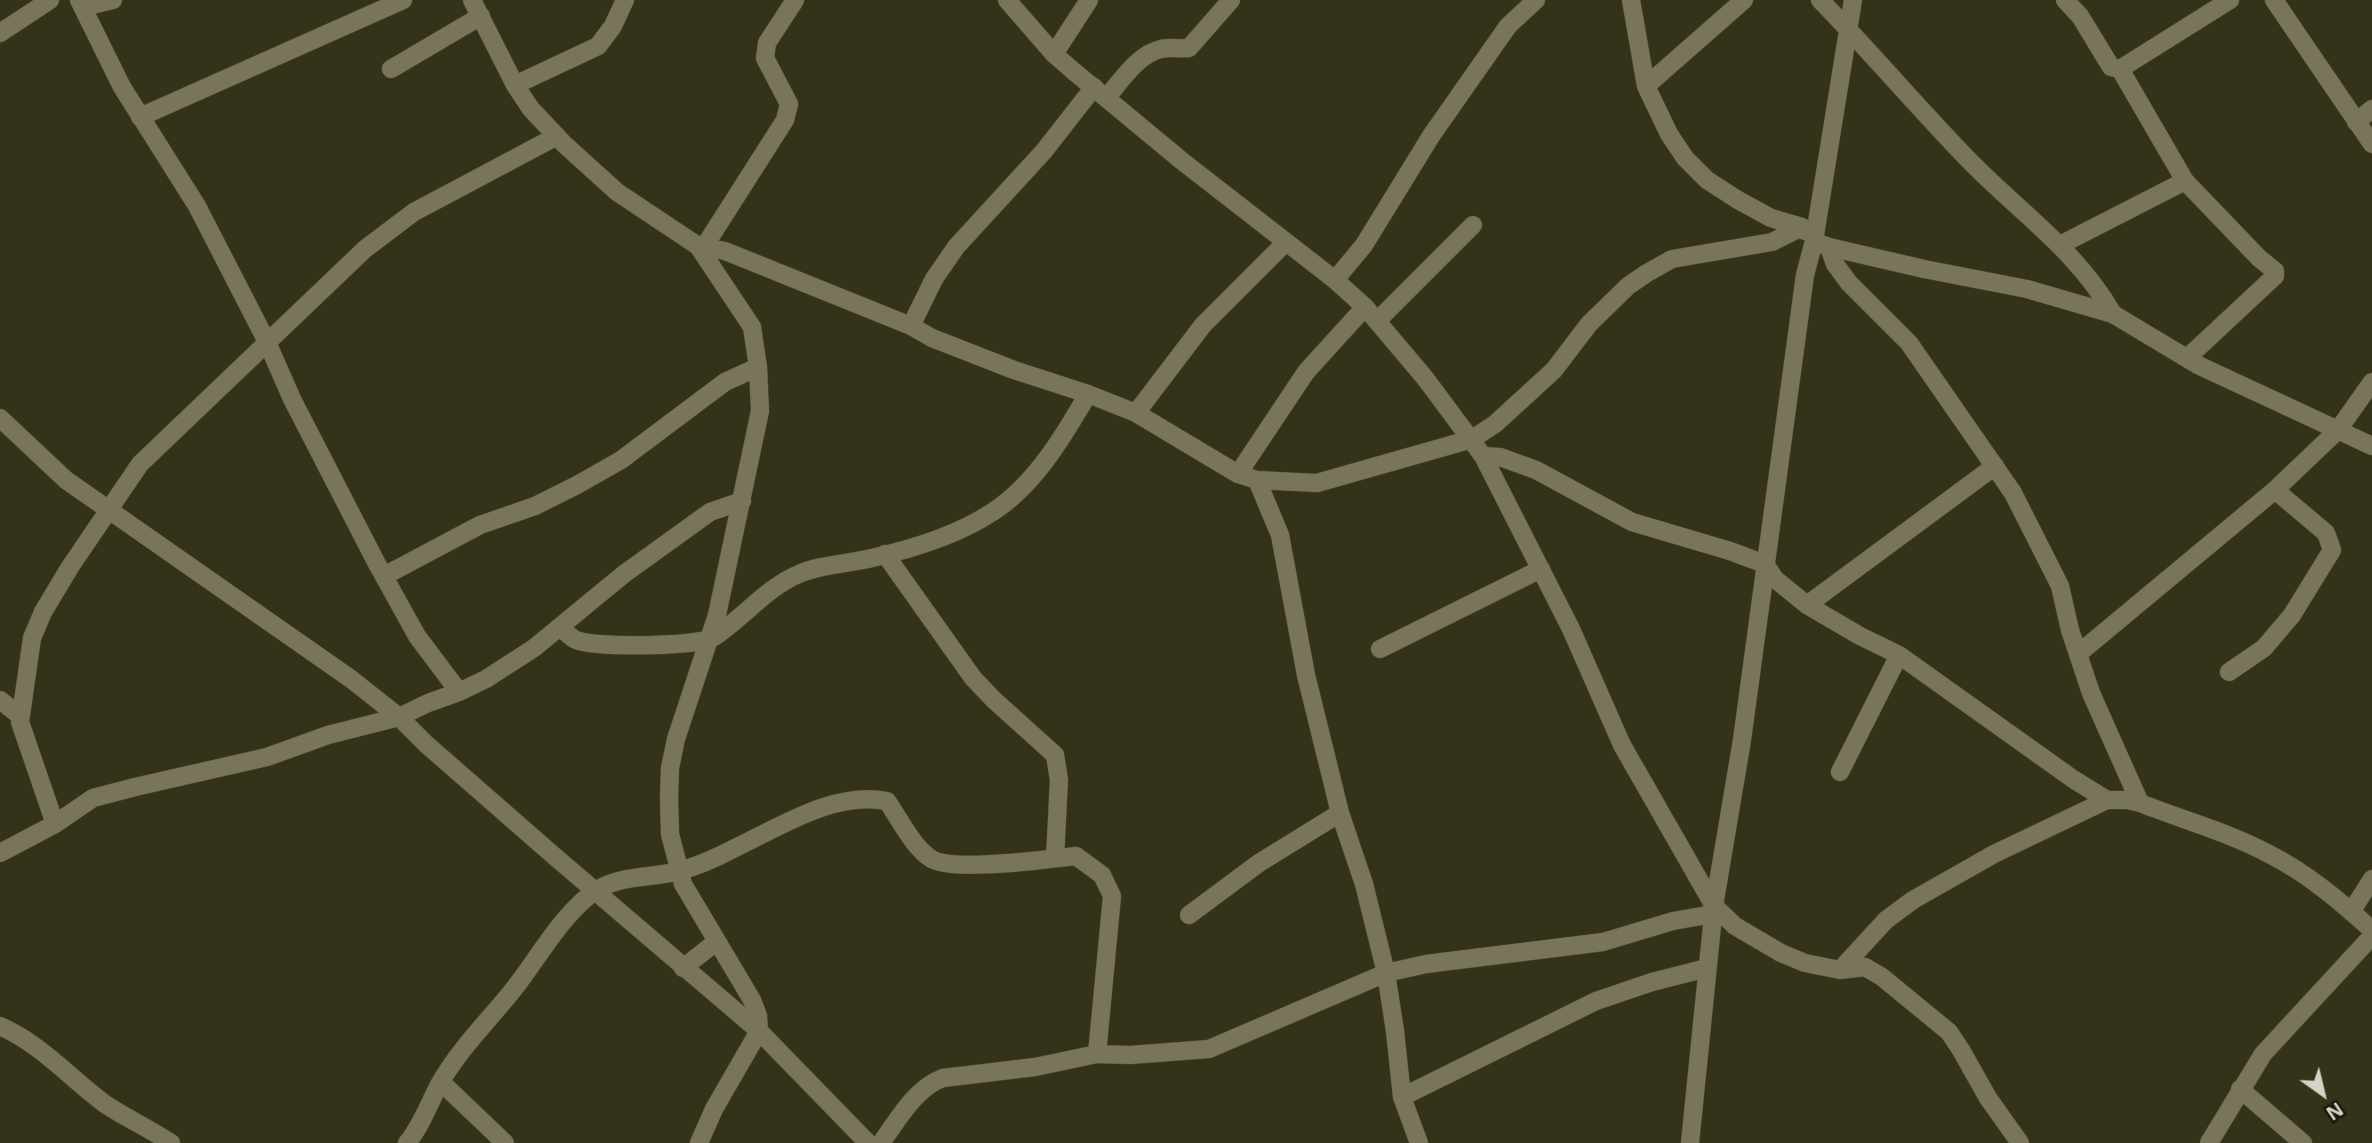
<!DOCTYPE html>
<style>
body{margin:0}
#map{position:relative;width:2372px;height:1143px;overflow:hidden;background:#35321a;font-family:"Open Sans",sans-serif}
canvas{display:block}
.north{position:absolute;left:2288px;top:1059px;width:70px;height:70px;-webkit-text-stroke:5px #1b190f;paint-order:stroke;rotate:146deg;font-size:19px;font-weight:700;line-height:28px;text-align:center;color:#d4d3c5}
.north::after{content:'';display:block;margin:auto;width:24px;height:32px;background:#d4d3c5;clip-path:polygon(50% 0,100% 100%,50% 72%,0 100%)}
</style>
<div id="map">
<canvas width="2372" height="1143"></canvas>
<div class="north">N</div>
</div>
<script>
const c = document.querySelector('canvas').getContext('2d');
c.lineJoin = 'round';
function strokePath(path, color, width, dash) { c.strokeStyle = color; c.lineWidth = width; c.lineCap = dash ? 'butt' : 'round'; c.setLineDash(dash || []); c.stroke(path); }
const minor = new Path2D(`
 M79,0L122,87L197,206L267,342L292,399L376,562L417,636L459,692
 M472,0L515,85L531,109L564,144L617,192L698,246L752,327L758,367L760,411L717,615L676,739L670,768L669,799L670,834L683,884L752,1000L758,1016L759,1031L714,1109L699,1143
 M1631,0L1646,86L1669,134L1685,158L1707,180L1738,200L1771,218L1802,227L1805,231
 M1820,0C1868,49 1913,102 1961,152C2012,207 2075,247 2113,314
 M2065,0L2080,16L2111,67L2120,69L2185,181L2259,258L2275,271V276L2187,358
 M2274,0L2372,144
 M83,7L113,0
 M0,33L50,0
 M1054,54L1089,0
 M391,69L481,16
 M2120,69L2230,0
 M515,85L598,46L613,26L625,0
 M1646,86L1744,0
 M1107,97C1121,81 1138,54 1161,49C1170,47 1180,49 1189,48L1231,0
 M140,117L403,0
 M2356,122L2372,109
 M2060,245L2185,181
 M698,246L725,251L911,326L932,338L1014,370L1088,394L1136,413L1238,474L1257,480L1317,483L1472,439L1495,424L1554,370L1589,324L1628,286L1647,273L1672,259L1772,242L1802,227
 M704,247L785,120L789,104L765,58L767,43L795,0
 M1829,247L1835,264L1849,283L1909,343L2013,493L2060,586L2070,630L2091,693L2140,803
 M1335,280L1364,245L1431,136L1508,26L1536,0
 M1377,321L1473,225
 M911,326L934,279L956,247L1044,151L1094,87
 M1136,413L1203,325L1286,242
 M1483,456L1500,457L1536,470L1632,522L1730,551L1765,564L1775,579L1807,605L1860,636L1899,655L2073,779L2107,800H2128L2140,803C2183,820 2228,832 2269,854C2307,873 2341,902 2372,930
 M1238,474L1306,372L1365,307
 M1257,480L1280,535L1306,675L1340,813L1364,884L1386,973L1395,1031L1402,1097L1419,1143
 M885,554L973,678L994,700L1055,755L1059,780L1055,858
 M384,576L480,525L535,506L577,485L621,460L725,382L758,367
 M1807,605L1995,466
 M560,627C565,631 571,638 576,640C596,648 697,647 714,637C743,618 767,587 799,574C822,564 848,564 872,558C912,549 957,535 991,513C1034,486 1063,437 1088,394
 M1380,649L1541,569
 M2078,654L2275,490L2338,430L2372,382
 M2229,672L2264,648L2292,615L2332,550L2326,533L2275,490
 M0,700L19,715
 M1840,772L1899,655
 M55,824L20,722L32,638L43,612L70,567L140,464L365,249L414,212L557,136
 M0,853L55,824L93,798L135,787L267,757L328,735L399,717L428,703L459,692L486,679L534,648L624,574L710,512L742,501
 M1714,906L1735,926L1781,953L1805,963L1840,970L1865,967L1882,977L1949,1032L1961,1050L1988,1098L2020,1143
 M2351,912L2372,879
 M1189,915L1259,863L1340,813
 M683,968L716,942
 M1840,970L1886,920L1913,900L1994,854L2107,800
 M0,1026C41,1044 70,1078 105,1104C126,1118 150,1129 171,1143
 M441,1082L505,1143
 M2240,1089L2303,1143
 M1402,1097L1596,1001L1652,982L1707,968
 M407,1143C422,1125 429,1103 440,1083C459,1050 485,1024 509,995C535,964 563,911 597,890C620,875 654,878 679,871C698,866 716,858 733,849C780,827 833,791 887,801C899,818 913,847 930,858C950,873 1048,859 1076,856L1102,875L1112,896L1097,1054
 M881,1143C897,1121 916,1087 943,1078L1035,1067L1097,1054L1130,1055L1209,1049L1386,973L1426,964L1603,942L1673,921L1713,914
 M2209,1143L2263,1054L2372,936`);
const tertiary = new Path2D(`
 M1007,0L1054,54L1071,69L1182,161L1335,280L1365,307L1425,378L1483,456L1571,629L1622,745L1714,906
 M1814,241L1829,247L1924,269L2027,289L2113,314L2198,365L2372,446
 M0,418L66,480L351,679L399,717L426,744L553,855L759,1031L868,1143
 M1690,1143L1714,906L1742,740L1805,275L1814,241L1853,0`);
strokePath(minor, '#504e39', 19);
strokePath(tertiary, '#504e39', 19);
strokePath(minor, '#79755b', 18);
strokePath(tertiary, '#79755b', 18);
</script>
